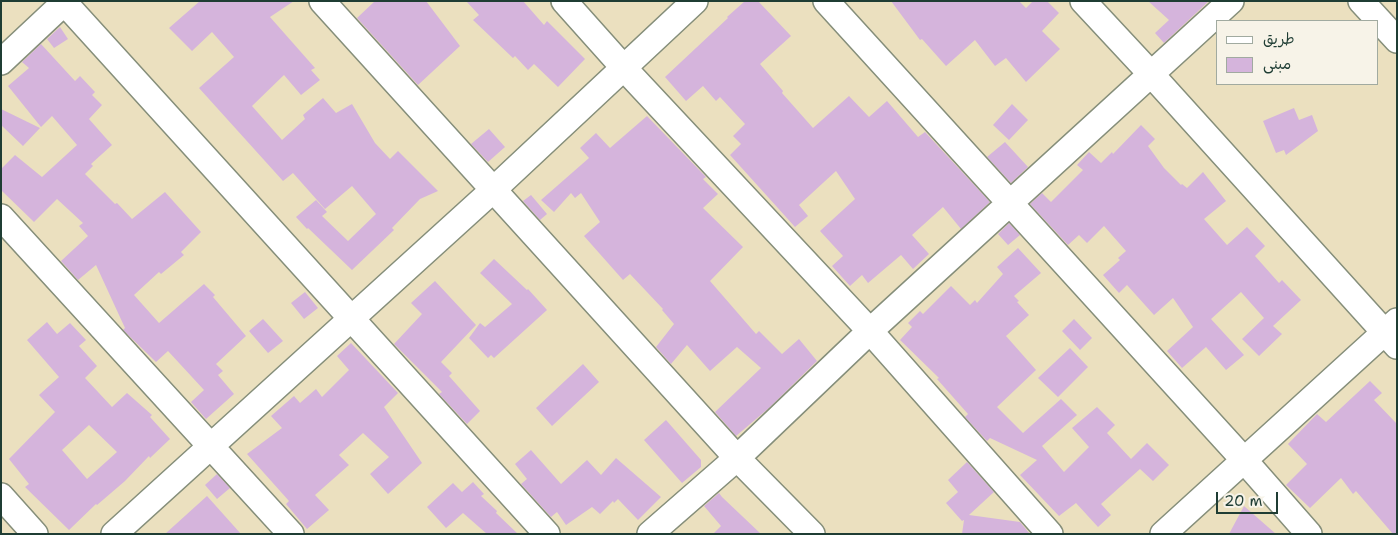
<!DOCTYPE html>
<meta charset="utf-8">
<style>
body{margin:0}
#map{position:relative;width:1398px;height:535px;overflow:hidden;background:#ebe0bf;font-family:"Shantell Sans","Playpen Sans Arabic",sans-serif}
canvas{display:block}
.frame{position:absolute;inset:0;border:2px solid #1f3d34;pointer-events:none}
.legend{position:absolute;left:1216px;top:20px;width:162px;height:65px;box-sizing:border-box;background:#f7f3e8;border:1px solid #a1aaa0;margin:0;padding:6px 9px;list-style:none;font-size:15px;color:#1f3d34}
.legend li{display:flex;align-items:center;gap:10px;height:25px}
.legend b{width:25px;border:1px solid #a1aaa0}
.scale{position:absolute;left:1216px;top:492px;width:62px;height:22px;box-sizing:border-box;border:2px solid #1f3d34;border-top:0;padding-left:6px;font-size:15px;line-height:18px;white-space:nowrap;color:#1f3d34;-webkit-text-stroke:4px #f7f3e8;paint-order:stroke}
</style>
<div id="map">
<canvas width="1398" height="535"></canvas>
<div class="frame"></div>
<ul class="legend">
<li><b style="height:6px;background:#fff"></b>طريق</li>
<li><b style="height:14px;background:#d5b4dc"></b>مبنى</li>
</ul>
<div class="scale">20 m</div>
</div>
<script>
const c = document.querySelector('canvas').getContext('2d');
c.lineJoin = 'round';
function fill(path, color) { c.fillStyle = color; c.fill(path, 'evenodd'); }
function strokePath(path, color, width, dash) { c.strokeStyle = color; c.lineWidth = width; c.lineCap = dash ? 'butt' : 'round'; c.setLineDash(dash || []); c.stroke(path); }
fill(new Path2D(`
 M200,1H294L270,17L315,68L311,70L320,80L301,95L284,75L252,106L282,140L305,119L303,115L323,98L336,113L352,104L375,143L390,159L398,151L438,191L420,199L392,228L394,230L352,270L308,228L307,229L296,217L316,200L327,212L322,216L348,241L376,214L352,186L325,209L293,173L283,181L199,88L234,57L212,32L192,51L169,28Z
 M375,1H426L460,46L418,85L357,18Z
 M466,1H523L544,25L547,21L585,59L558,87L534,64L528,70L515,56L513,58L473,20L479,15Z
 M745,1H758L791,36L760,64L783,91L782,93L813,128L849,96L869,117L887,101L918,137L925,132L990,202L961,229L943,207L912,235L929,254L913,269L901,255L868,283L862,275L850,286L832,266L843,256L820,231L855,199L836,171L799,205L808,216L795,227L730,155L741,144L733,136L745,124L720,97L716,101L703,86L686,101L665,77L728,18L727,17Z
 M891,1H1019L1026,8L1033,1H1047L1059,13L1042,31L1060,49L1026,82L1006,58L995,66L975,40L946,66L922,39L920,40Z
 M1148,1H1209L1164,43L1155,33L1169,20Z
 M60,27L68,39L54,48L47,39Z
 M41,44L75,81L80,76L95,92L92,95L102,105L89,119L112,145L91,164L93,166L85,174L115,204L117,203L132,219L165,192L201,232L181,252L184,255L161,274L159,272L134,295L159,323L204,284L215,295L213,297L246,336L216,364L223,371L218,375L234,394L206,419L191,402L204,390L168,351L156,362L123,330L125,328L96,265L78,280L61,261L88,236L79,226L83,223L57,199L34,222L1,190V169L15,155L42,177L77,145L52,116L41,127L8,86L29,68L22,62Z
 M1012,104L1028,120L1009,140L993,125Z
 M1294,108L1299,120L1312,115L1318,131L1286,155L1284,150L1276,153L1263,121Z
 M1,109L40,128L23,146L1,125Z
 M647,116L706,177L703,179L718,194L703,208L743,247L710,281L756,334L759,331L782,354L799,339L817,361L769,408L736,436L715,412L761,368L737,347L710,371L687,345L671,364L656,347L674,324L662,310L663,309L630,274L623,280L584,236L600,222L581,193L575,198L571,193L554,212L541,200L589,158L580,148L596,133L610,148Z
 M1141,125L1155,139L1148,146L1164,168L1181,185L1182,184L1187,188L1203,172L1226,201L1204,219L1227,245L1247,227L1265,246L1255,256L1279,283L1282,280L1301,300L1273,326L1282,334L1259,356L1242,339L1264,318L1241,292L1211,319L1244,355L1226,370L1206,347L1182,368L1167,351L1193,327L1173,298L1154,315L1127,285L1119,293L1103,275L1120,260L1118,258L1126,251L1104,226L1087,243L1079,235L1068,245L1030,204L1042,193L1051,202L1083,170L1077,165L1089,152L1101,163L1112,152L1113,154Z
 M489,129L505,147L488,162L471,144Z
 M1005,142L1028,167L1011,183L987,157Z
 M531,195L547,214L540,220L523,201Z
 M1009,223L1020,235L1008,245L998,234Z
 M1018,248L1041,273L1014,296L1019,301L1017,302L1029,315L1006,336L1036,370L997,407L1023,433L1061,399L1077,415L1042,446L1064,472L1089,447L1072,428L1097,407L1115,425L1107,433L1131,459L1147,443L1169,465L1153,481L1140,469L1101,504L1111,515L1098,527L1076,503L1059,516L1020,475L1037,460L990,438L987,441L965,417L968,414L937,379L939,378L900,340L912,327L908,323L920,311L923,314L951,286L970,305L975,300L977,303L1003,274L997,267Z
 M494,259L527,290L528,289L547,310L494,358L491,355L488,358L469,338L480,323L485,327L512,304L480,273Z
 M435,281L476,325L441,362L452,373L449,376L480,411L467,424L439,394L442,392L394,344L422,314L411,303Z
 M305,292L318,308L304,319L291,303Z
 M263,319L283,341L268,353L249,331Z
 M1074,319L1092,338L1080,350L1062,331Z
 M47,322L57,334L70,323L86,340L79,346L97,366L85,378L112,407L127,393L152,415L150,417L170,439L150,458L149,456L125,481L97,505L96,504L69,530L25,487L29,484L9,459L55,412L39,395L59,377L27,340ZM89,425L117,452L87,479L62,450Z
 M351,343L398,393L384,407L422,463L388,494L370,474L389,457L363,433L339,455L349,465L315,495L329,510L307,529L286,504L289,501L247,454L282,428L271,416L294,396L300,403L316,389L322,397L349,370L337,356Z
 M1070,348L1088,367L1058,397L1038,378Z
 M583,364L599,382L552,426L536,408Z
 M1370,381L1382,393L1374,400L1397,424V534H1393L1356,491L1353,494L1341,478L1310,508L1286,485L1307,464L1288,444L1317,414L1326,422Z
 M666,420L701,460V467L682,483L644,440Z
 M531,450L561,484L587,460L601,475L616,458L661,497L638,520L618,499L614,503L613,501L600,514L592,507L566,525L557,512L551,517L521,484L527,479L515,464Z
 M967,462L994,492L969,515L1020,522L1030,534H962L964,520L962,521L946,503L958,492L948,480Z
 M217,474L230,488L217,499L205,485Z
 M473,482L484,494L481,496L497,511L496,513L518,534H487L463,513L446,528L427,507L453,483L462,492Z
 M719,493L722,497L761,534H713L721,526L704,506Z
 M207,496L241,534H165Z
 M1244,506L1276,534H1229Z`), '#d5b4dc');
const minor = new Path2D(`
 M63,1L547,534
 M322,1L737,458L812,534
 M564,1L623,67L870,331L1050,534
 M826,1L1244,460L1309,534
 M1083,1L1151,74L1397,346
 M1361,1L1397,40
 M1,62L66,1
 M1,217L291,534
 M1,496L35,534
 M114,534L493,190L695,1
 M650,534L737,458L870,331L1231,1
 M1163,534L1397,321`);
strokePath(minor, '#858e7a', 28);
strokePath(minor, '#fff', 25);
</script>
